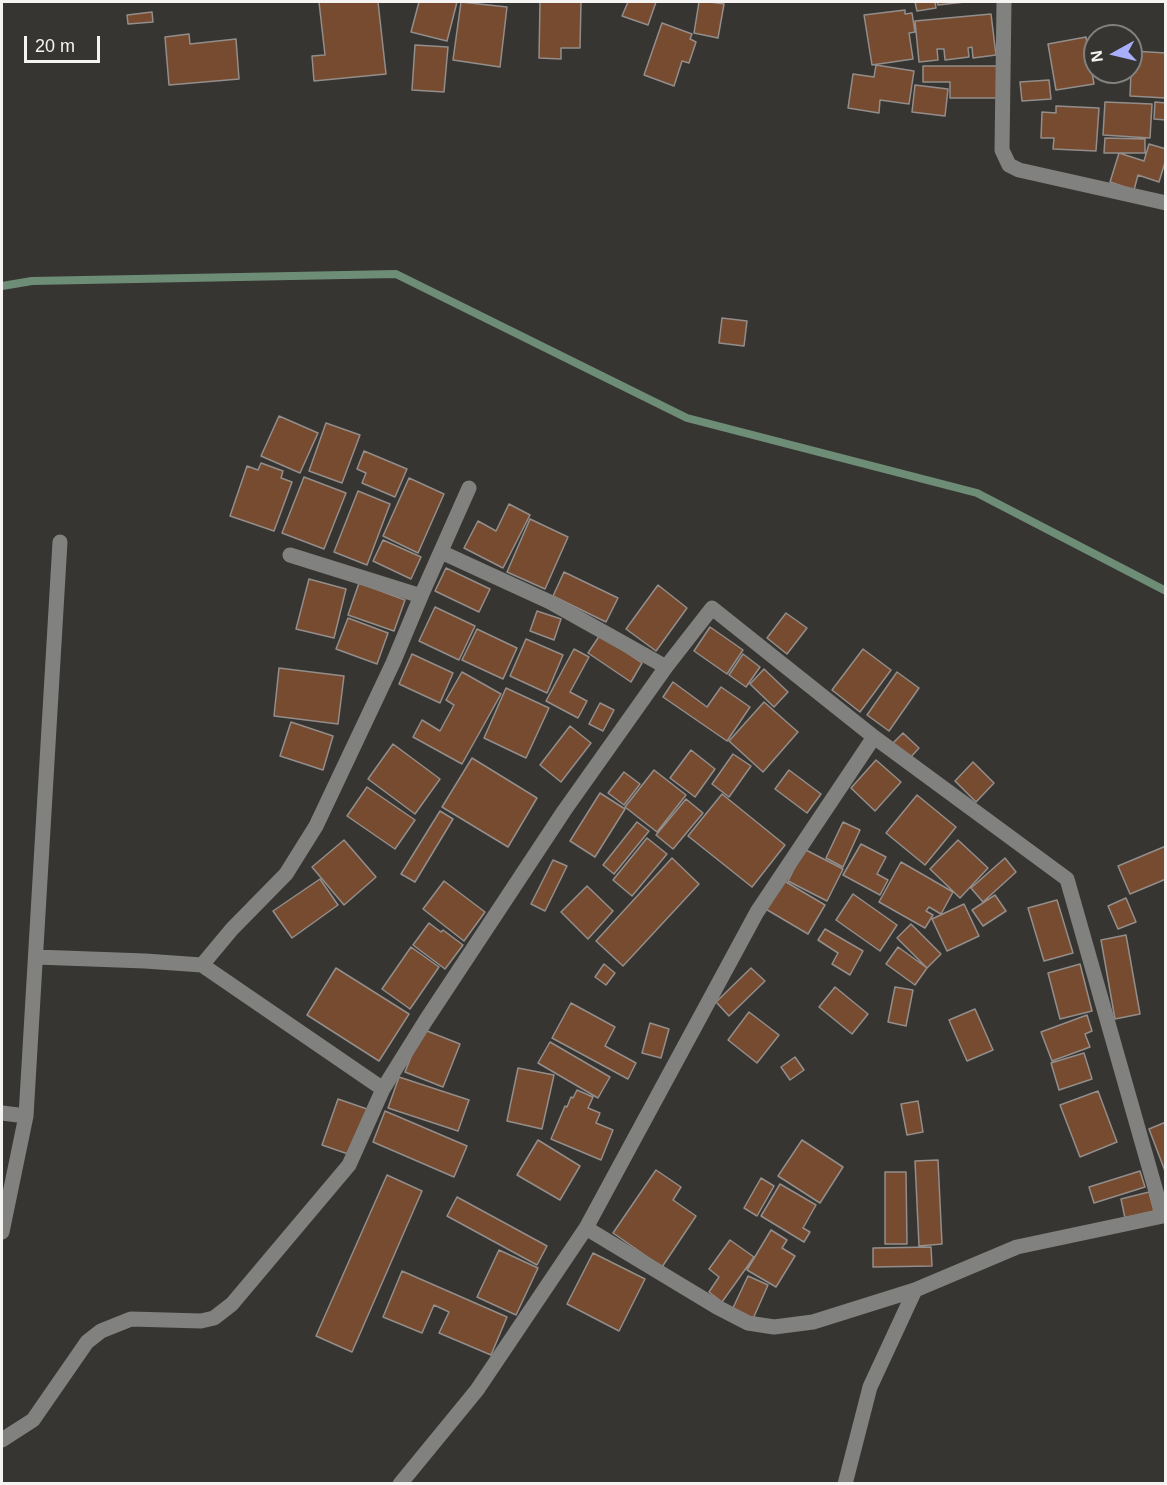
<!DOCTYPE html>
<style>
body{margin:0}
#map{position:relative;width:1167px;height:1485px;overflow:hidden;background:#373532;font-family:Helvetica,sans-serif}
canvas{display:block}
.frame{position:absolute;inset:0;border:3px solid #f5f4f2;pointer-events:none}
.north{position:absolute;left:1083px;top:24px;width:60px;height:60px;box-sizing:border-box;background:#373532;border:2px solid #83817f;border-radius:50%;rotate:262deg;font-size:16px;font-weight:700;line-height:24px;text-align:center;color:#f5f4f2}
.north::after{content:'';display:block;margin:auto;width:21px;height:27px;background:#a8b0fc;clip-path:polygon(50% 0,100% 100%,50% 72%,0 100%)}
.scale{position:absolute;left:24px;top:36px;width:76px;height:27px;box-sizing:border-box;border:3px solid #f5f4f2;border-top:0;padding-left:8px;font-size:18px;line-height:21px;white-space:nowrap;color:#f5f4f2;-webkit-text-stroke:4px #373532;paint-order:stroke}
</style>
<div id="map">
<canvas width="1167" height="1485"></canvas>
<div class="frame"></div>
<div class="north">N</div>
<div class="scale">20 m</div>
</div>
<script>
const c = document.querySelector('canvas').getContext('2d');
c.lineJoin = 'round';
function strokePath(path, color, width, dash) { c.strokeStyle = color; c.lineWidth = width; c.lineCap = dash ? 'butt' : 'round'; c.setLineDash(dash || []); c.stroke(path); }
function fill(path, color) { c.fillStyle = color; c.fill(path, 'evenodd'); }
strokePath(new Path2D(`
 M2,286L32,281L396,274L687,418L977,493L1166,591`), '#6e8d77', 8);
const building = new Path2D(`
 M319,2H378L386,74L314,81L312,56L325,55Z
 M419,2H457L447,41L411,32Z
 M461,2L507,7L500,67L453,60Z
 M540,2H581L580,48H561V59L539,58Z
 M628,2H656L648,25L622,16Z
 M699,2H710L724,4L718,38L694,33Z
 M915,2H935L936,8L917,11Z
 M937,2H965L938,5Z
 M905,10V14L912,13L915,32L909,33L913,59L872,65L864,15Z
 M152,12L153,22L128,24L127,15Z
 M991,14L996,55L973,58L972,47L968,48L969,57L945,60L944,49H937L938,60L919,62L915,21Z
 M662,23L692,34L690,39L696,42L689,63L682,61L674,86L644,75Z
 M189,34L190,44L236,39L239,79L169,85L165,37Z
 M1086,37L1094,84L1056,90L1048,44Z
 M415,45L448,47L444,92L412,90Z
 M1132,51L1166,53V98L1130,96Z
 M876,65L914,71L909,104L880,100L879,113L848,108L853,74L874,77Z
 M923,66H997V98H950V82H923Z
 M1107,72H1127V79L1107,77Z
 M1049,80L1051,99L1022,101L1020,82Z
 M915,85L948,89L945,116L912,112Z
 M1105,102L1152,104L1150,138L1103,135Z
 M1155,102L1166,103V120L1154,119Z
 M1056,106L1099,108L1096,151L1053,149L1054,138H1041L1042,112L1056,113Z
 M1105,138L1145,139V153H1104Z
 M1149,144L1166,149V159L1159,182L1138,175L1134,190L1110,182L1119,153L1144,161Z
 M722,318L747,321L744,346L719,343Z
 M279,416L318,433L300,473L261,456Z
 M326,423L360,435L342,483L309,471Z
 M364,451L407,469L395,497L362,483L366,473L357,469Z
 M261,463L283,471L281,478L292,482L274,531L230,516L247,466L258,470Z
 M304,477L346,493L324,549L282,533Z
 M409,478L444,494L418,553L383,536Z
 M358,491L390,504L367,565L334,552Z
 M509,504L530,515L503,568L464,548L478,521L496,531Z
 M530,519L568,537L545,589L507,572Z
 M383,540L421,557L411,579L373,561Z
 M446,568L490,589L479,612L435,591Z
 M564,572L618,598L606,622L553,596Z
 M309,579L346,589L334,638L296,629Z
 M359,583L405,600L394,631L348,615Z
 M658,585L687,608L656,651L626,629Z
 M435,607L475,626L459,660L419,641Z
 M537,611L561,619L554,640L530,631Z
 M786,613L807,628L787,654L767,638Z
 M348,618L388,633L377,664L336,649Z
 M710,627L743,650L727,674L694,651Z
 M477,629L517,648L503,679L462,660Z
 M600,635L642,663L631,682L588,653Z
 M526,639L563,655L547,693L510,676Z
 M574,649L589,657L570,692L587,701L578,718L546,701Z
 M863,649L891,670L860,712L832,690Z
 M412,654L453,673L440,703L399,684Z
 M743,654L760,667L746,687L729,675Z
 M279,668L344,676L338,724L274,716Z
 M764,669L788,692L774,707L750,684Z
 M462,672L501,694L462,764L413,737L422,720L440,731L454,705L446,700Z
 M897,672L919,688L889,731L867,715Z
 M673,682L707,707L721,687L750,707L727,741L663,697Z
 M506,688L549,708L526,758L484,738Z
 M764,702L798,732L763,772L729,741Z
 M600,703L614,710L603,731L589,724Z
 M291,722L333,736L323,770L280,756Z
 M570,726L591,743L561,782L540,765Z
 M903,733L919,748L909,759L893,743Z
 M393,744L440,779L415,814L368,779Z
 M691,750L715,769L695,797L670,778Z
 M733,754L751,766L729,797L712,784Z
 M472,758L537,798L508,847L442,807Z
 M876,760L901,782L875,811L851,788Z
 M973,762L994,783L976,802L955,781Z
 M654,770L686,795L657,832L625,807Z
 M789,770L821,794L807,813L775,789Z
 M624,772L640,784L624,805L608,793Z
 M367,787L415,820L395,849L347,816Z
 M600,793L625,809L595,857L570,841Z
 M722,794L785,845L752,887L688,836Z
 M917,795L956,827L925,865L886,833Z
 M686,799L703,813L673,849L656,835Z
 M440,811L453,819L415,882L401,874Z
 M637,822L649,831L614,874L603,865Z
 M843,822L860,830L843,867L826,858Z
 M647,838L667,854L632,896L613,880Z
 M344,840L376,877L344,905L312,867Z
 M958,840L988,868L960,898L930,869Z
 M861,844L886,857L877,874L888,880L880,895L843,875Z
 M1166,846V879L1130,894L1118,866Z
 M804,849L843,869L827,901L788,881Z
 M672,858L699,884L623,966L596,941Z
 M1005,858L1016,872L983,902L971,888Z
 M553,860L567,866L545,911L531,904Z
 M901,862L953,892L941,914L929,907L926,911L933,915L925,928L879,902Z
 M320,879L338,905L292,938L273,911Z
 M781,879L825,905L808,934L764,908Z
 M444,881L485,912L464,941L423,909Z
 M587,886L613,911L588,939L561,912Z
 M853,894L897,925L880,951L836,920Z
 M995,895L1006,911L983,926L972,910Z
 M1126,898L1136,922L1118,929L1108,906Z
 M1057,900L1073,953L1044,961L1028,908Z
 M964,904L979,936L947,951L932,919Z
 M429,923L441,932L443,930L463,945L445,969L413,945Z
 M911,924L941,954L927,968L897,938Z
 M825,929L863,951L850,975L832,964L838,953L818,940Z
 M1126,935L1140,1014L1115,1019L1101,940Z
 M411,947L439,967L410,1009L382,989Z
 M898,947L927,968L915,985L886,964Z
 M604,964L615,973L606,985L595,977Z
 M1080,964L1092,1011L1060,1019L1048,973Z
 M336,968L409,1014L379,1061L307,1015Z
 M751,968L765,981L729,1016L716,1002Z
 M835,987L868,1014L852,1034L819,1007Z
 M895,987L913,990L906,1026L888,1022Z
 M571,1003L615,1027L605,1046L636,1063L628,1079L552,1038Z
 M975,1009L993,1050L967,1061L949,1020Z
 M749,1012L779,1035L757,1063L728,1040Z
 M1087,1015L1092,1031L1085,1034L1090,1047L1052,1061L1041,1032Z
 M650,1023L669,1029L661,1058L642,1053Z
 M422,1029L460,1044L443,1087L405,1072Z
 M550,1042L610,1077L598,1098L538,1063Z
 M1084,1053L1092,1079L1059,1090L1051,1063Z
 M795,1057L804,1070L790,1080L781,1067Z
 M518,1068L554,1075L542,1129L507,1121Z
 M399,1077L469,1100L458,1131L388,1108Z
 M577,1090L593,1097L588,1108L600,1113L596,1123L613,1130L601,1160L551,1139L565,1106L567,1107L571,1097L573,1098Z
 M1098,1091L1117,1142L1080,1157L1060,1105Z
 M338,1099L367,1109L351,1155L322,1145Z
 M918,1101L923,1132L907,1135L901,1104Z
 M385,1111L467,1146L454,1177L373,1142Z
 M1166,1122V1171H1165L1149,1129Z
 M538,1140L580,1166L560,1200L517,1175Z
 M802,1140L843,1167L820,1203L778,1176Z
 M938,1160L942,1244L919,1246L915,1161Z
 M656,1170L681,1187L673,1200L696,1216L662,1267L613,1233Z
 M1140,1171L1145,1187L1094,1203L1089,1187Z
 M885,1172H906L907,1244H885Z
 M387,1175L422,1191L352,1352L316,1336Z
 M761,1178L774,1186L757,1216L744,1208Z
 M780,1184L816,1205L803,1228L810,1232L804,1242L761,1216Z
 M1149,1192L1154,1211L1125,1218L1121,1199Z
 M457,1197L547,1246L537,1265L447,1216Z
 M771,1230L787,1240L782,1248L795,1256L776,1287L747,1270Z
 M730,1240L754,1257L722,1302L709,1292L719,1277L709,1269Z
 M931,1247L932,1266L873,1267V1248Z
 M499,1250L538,1268L516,1315L477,1297Z
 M593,1253L645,1279L619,1331L567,1304Z
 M402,1271L507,1317L491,1355L439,1333L449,1312L434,1305L422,1333L383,1317Z
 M748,1276L768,1285L752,1321L731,1312Z`);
fill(building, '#764b30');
strokePath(building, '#938e8b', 1.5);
strokePath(new Path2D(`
 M1004,2L1002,150L1009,165L1019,170L1166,203
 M441,552L550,602L666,667
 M290,555L421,596
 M36,957L145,961L202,965L383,1089
 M202,965L232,929L286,874L316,826L393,663L421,596L469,488
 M2,1113L26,1116
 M2,1232L26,1116L60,542
 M2,1440L33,1420L87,1342L101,1331L131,1319L201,1321L214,1318L232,1304L349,1165L383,1089L426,1020L564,811L666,667L712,608L874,737L1067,879L1163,1216L1017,1247L915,1290L813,1322L774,1327L748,1323L717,1307L586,1228
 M400,1484L477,1390L586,1228L757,912L874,737
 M845,1484L870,1387L915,1290`), '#81817f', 15);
</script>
